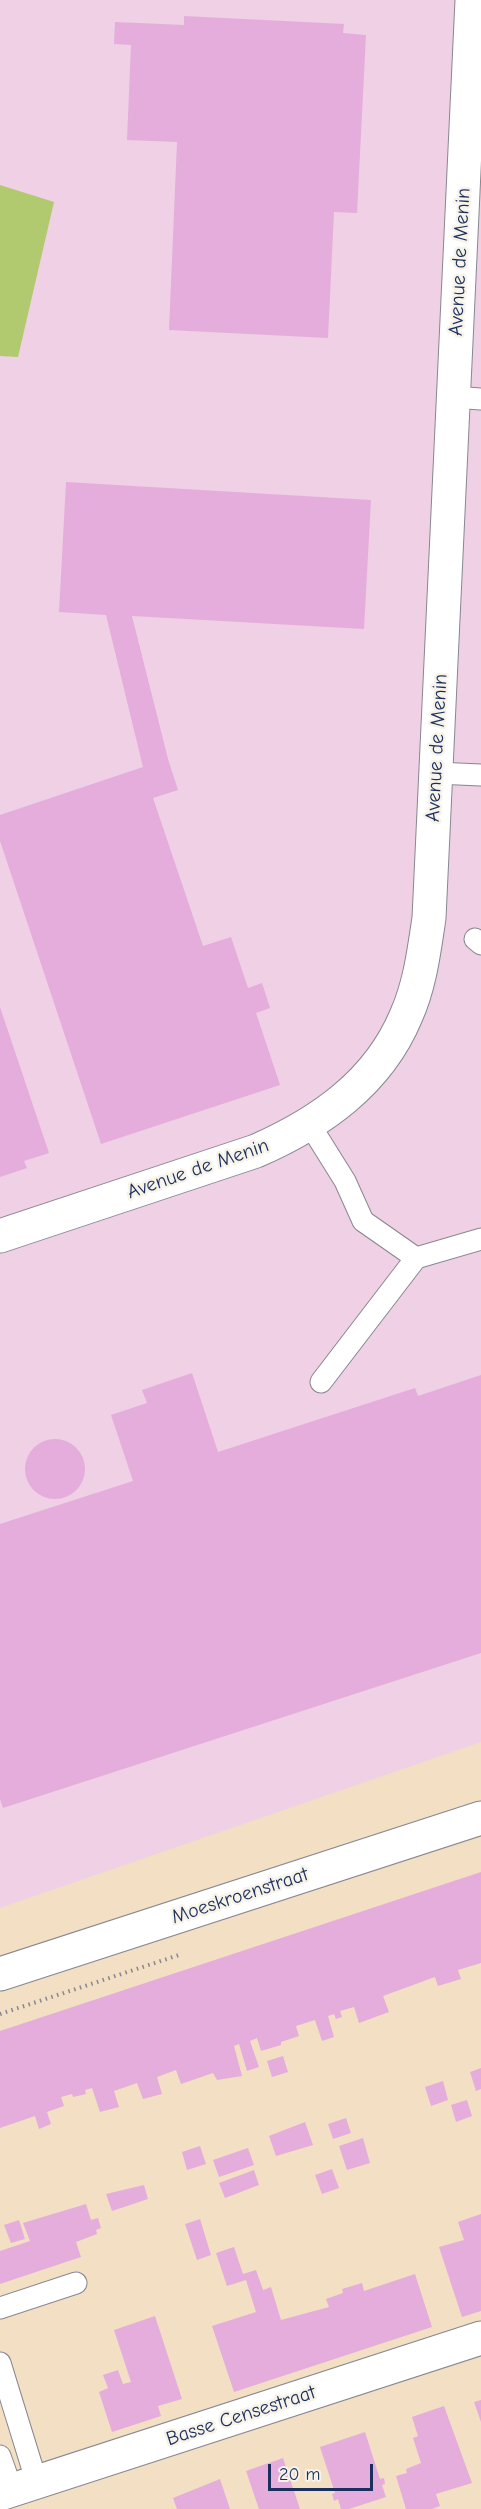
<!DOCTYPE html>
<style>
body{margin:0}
#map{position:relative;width:481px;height:2509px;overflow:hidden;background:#f3dfc4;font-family:"Comic Neue",sans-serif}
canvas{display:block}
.scale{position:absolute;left:268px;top:2464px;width:105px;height:27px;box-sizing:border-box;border:3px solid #1b2f5e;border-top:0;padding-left:8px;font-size:18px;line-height:21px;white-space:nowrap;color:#1b2f5e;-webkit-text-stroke:4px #f7f3e8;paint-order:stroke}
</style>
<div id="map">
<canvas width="481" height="2509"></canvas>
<div class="scale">20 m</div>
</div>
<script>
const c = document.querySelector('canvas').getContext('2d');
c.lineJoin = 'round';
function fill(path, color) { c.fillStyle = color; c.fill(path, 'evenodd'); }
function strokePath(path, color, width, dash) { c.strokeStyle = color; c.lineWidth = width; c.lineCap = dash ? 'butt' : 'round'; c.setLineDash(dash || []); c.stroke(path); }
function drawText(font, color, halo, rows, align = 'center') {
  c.font = font + ' "Comic Neue",sans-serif'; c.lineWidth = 5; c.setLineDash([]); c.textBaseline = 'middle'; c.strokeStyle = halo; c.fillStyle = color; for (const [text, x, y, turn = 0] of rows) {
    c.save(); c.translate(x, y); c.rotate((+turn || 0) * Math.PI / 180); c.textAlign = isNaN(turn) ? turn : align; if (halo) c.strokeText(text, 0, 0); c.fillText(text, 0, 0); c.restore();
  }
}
fill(new Path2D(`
 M0,0H481V1742L0,1908Z`), '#f0d0e5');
fill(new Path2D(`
 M0,185L54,202L18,357L0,356Z`), '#b1c96f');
fill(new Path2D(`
 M184,16L344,24L343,33L366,35L357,213L334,212L328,338L169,330L177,142L127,140L131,45L114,44L115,22L184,25Z
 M66,482L371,500L364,629L132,616L168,759L178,790L153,798L203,946L231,937L248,988L262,983L270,1008L256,1013L280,1085L101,1144L0,841V815L143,767L106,615L59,612Z
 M0,1007L49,1153L24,1161L27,1168L0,1177Z
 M192,1373L218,1452L415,1388L418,1396L481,1375V1653L3,1808L0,1799V1524L133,1481L111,1415L147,1403L142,1390Z
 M25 1469a30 30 0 1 1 60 0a30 30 0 1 1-60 0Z
 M481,1872V1963L458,1970L461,1979L438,1986L435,1977L383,1996L389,2012L359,2023L354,2007L340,2011L342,2017L336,2019L334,2014L328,2016L334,2037L322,2041L315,2020L296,2026L299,2036L281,2042V2045L261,2051L257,2038L250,2041L259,2067L247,2071L239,2044L234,2046L242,2076L217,2080L213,2073L181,2084L176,2070L157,2077L162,2094L143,2099L137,2083L114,2091L119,2107L100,2112L92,2088L85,2090L86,2094L73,2097L72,2094L61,2097L64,2106L47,2112L51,2124L39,2129L35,2116L0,2128V2031Z
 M283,2056L288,2072L272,2077L267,2061Z
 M481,2068V2089L476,2091L470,2072Z
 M443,2081L448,2100L431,2106L425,2087Z
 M467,2100L472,2116L456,2122L451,2105Z
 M346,2118L351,2133L333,2139L328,2124Z
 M305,2122L313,2145L276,2156L269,2136Z
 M363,2138L370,2163L347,2170L339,2146Z
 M200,2146L206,2164L187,2170L182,2152Z
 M248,2148L254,2165L219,2177L213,2160Z
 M332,2169L339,2188L322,2194L315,2175Z
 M254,2170L259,2185L225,2198L219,2183Z
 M144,2185L148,2199L112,2211L106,2194Z
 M86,2204L91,2220L98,2218L101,2228L96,2230L97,2234L76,2242L81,2257L0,2284V2251L30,2241L23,2223Z
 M481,2214V2311L462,2317L439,2247L464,2240L458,2222Z
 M200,2219L211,2255L197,2260L185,2224Z
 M19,2220L25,2239L11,2243L4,2225Z
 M234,2247L243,2274L256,2270L263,2290L271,2287L281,2320L329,2307L326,2299L343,2293L342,2289L362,2283L364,2291L415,2274L432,2327L234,2392L212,2326L256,2312L246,2280L227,2286L216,2253Z
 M155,2316L182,2399L158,2406L161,2416L112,2432L99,2392L108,2388L103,2375L118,2370L123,2384L131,2382L114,2330Z
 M481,2400V2422L474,2402Z
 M444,2406L472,2483L436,2494L440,2506L432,2509H406L396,2476L407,2473L406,2469L421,2463L413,2438L418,2436L412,2417Z
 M365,2432L380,2479L384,2478L385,2484L382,2485L386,2497L349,2509H341L338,2499L334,2501L332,2494L335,2493L320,2447Z
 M283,2458L300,2509H259L246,2471Z
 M220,2479L230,2509H177L173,2498Z`), '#e4addc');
const lane = new Path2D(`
 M453,397L481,399
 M436,773L481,775
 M475,939L481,944
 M310,1125L345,1181L363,1221L416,1258
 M321,1382L416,1258L481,1239
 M0,2308L76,2283
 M0,2363L37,2483
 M0,2456L12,2490`);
const street = new Path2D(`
 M0,1236L256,1151C320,1123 378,1083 406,1016C420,985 424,951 429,918L472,0
 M0,2494L481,2338`);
const secondary = new Path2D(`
 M0,1974L481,1818`);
strokePath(lane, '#878791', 23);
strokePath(street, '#878791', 35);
strokePath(secondary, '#878791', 35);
strokePath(new Path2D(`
 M0,2014L179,1955`), '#878791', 4, [1.5, 4.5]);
strokePath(lane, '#fff', 21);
strokePath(street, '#fff', 33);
strokePath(secondary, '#fff', 33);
drawText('20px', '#1b2f5e', '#f7f3e8', [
 ["Avenue de Menin",460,262,-87],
 ["Avenue de Menin",437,748,-87],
 ["Avenue de Menin",198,1169,-19],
 ["Moeskroenstraat",240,1896,-18],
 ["Basse Censestraat",241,2416,-18]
]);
</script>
